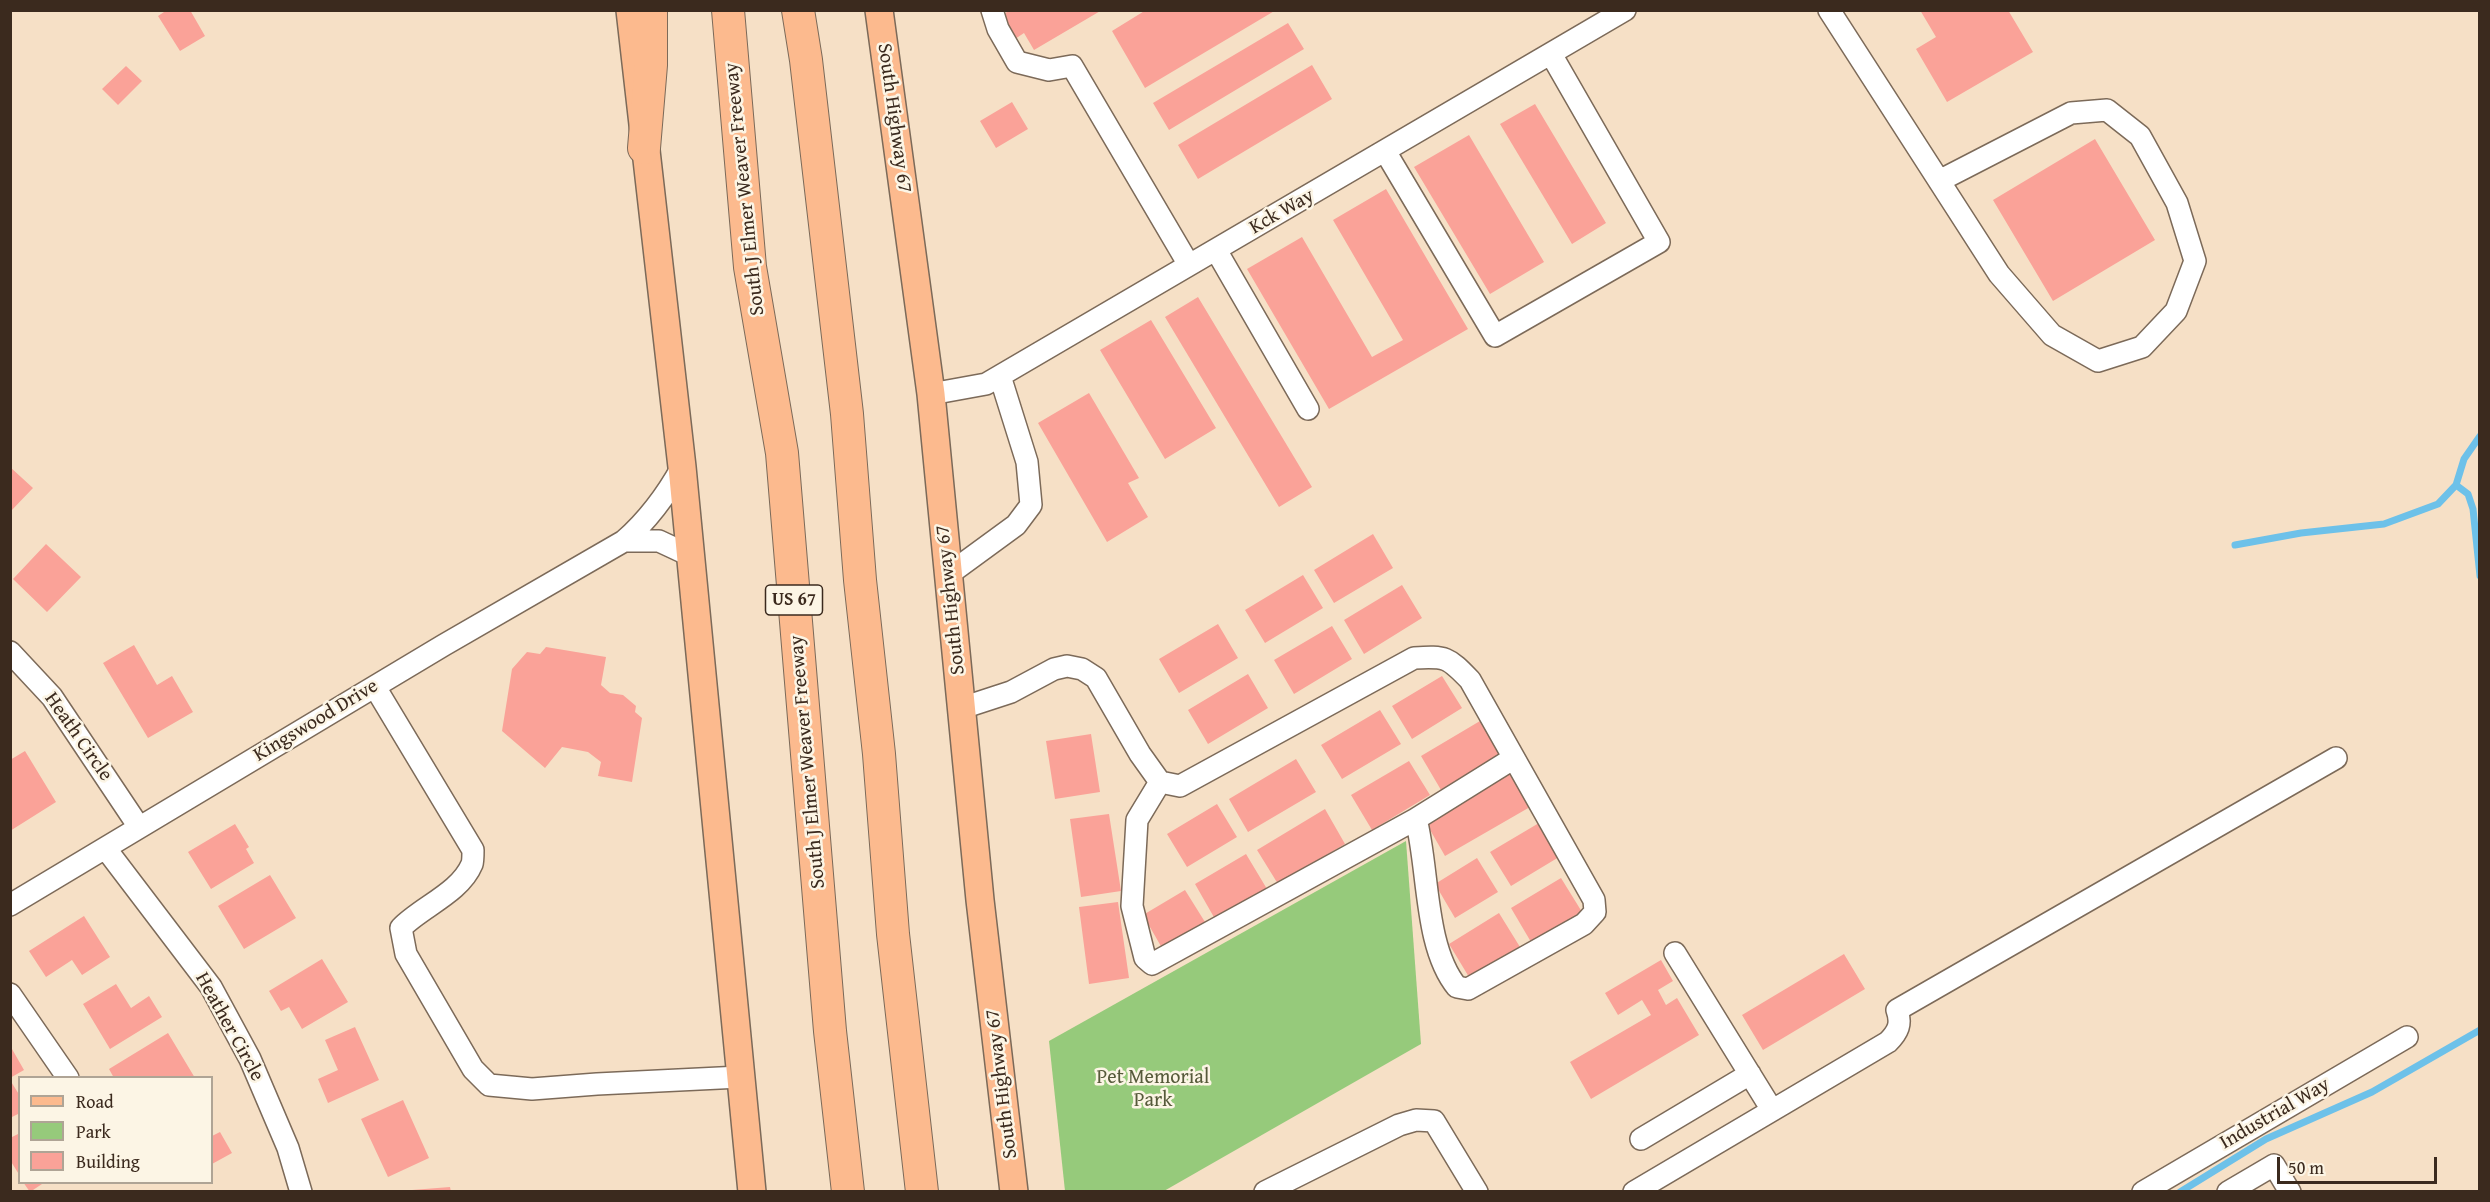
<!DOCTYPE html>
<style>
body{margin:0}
#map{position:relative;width:2490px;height:1202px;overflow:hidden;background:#f6e0c6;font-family:"Gentium Book Plus",serif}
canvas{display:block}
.frame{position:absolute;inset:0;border:12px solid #3b2a1e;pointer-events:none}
.legend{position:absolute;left:18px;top:1076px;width:195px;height:108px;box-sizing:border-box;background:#fcf5e5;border:2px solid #afa495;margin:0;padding:8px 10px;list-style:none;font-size:18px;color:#3b2a1e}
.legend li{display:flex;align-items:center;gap:12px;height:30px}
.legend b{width:30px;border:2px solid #afa495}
.scale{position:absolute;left:2277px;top:1157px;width:160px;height:27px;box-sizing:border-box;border:3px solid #3b2a1e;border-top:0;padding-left:8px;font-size:18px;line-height:21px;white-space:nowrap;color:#3b2a1e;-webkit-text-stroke:4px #fcf5e5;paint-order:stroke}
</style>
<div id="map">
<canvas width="2490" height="1202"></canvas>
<div class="frame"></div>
<ul class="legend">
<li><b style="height:8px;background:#fcba8e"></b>Road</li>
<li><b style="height:16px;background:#96ca7b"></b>Park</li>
<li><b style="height:16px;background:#faa298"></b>Building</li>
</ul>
<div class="scale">50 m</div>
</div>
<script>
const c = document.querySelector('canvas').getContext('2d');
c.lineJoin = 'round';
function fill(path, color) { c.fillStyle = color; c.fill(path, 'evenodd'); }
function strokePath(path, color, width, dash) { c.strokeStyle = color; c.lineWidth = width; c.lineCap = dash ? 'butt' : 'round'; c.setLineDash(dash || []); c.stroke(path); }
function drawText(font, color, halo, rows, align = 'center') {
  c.font = font + ' "Gentium Book Plus",serif'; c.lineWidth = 5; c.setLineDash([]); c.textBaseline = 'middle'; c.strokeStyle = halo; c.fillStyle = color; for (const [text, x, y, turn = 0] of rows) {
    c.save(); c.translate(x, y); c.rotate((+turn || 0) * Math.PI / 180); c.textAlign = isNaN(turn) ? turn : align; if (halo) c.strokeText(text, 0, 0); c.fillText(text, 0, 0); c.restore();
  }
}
fill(new Path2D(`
 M1406,841L1421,1044L1164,1191H1065L1049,1041Z`), '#96ca7b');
strokePath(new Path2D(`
 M2456,485L2468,494L2473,509L2480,576
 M2235,545L2301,533L2384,524L2438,504L2456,485L2464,459L2480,436
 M2180,1192L2266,1139L2372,1092L2480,1030`), '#6dc1e9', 7);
fill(new Path2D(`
 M167,10H190L205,36L180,51L158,16Z
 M1010,10H1102L1034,50L1024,33L1015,39L1001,16Z
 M1146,10H1276L1145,88L1112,31Z
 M1920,10H2008L2033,52L1947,102L1916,49L1936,37Z
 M1288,23L1304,49L1169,130L1153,103Z
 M1312,65L1332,99L1198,179L1178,145Z
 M126,66L142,81L118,105L102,89Z
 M1012,102L1028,129L996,148L980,121Z
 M1535,104L1606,223L1572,244L1500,124Z
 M1469,135L1544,262L1490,294L1414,167Z
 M2095,139L2155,240L2053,301L1993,200Z
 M1386,189L1468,329L1329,409L1247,269L1302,237L1372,357L1403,340L1333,220Z
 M1198,297L1312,487L1279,507L1165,317Z
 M1151,320L1216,428L1165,459L1100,350Z
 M1089,393L1139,478L1128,483L1148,517L1107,542L1038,423Z
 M10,467L33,488L10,512Z
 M1373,534L1393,568L1334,603L1314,570Z
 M46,544L81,577L47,612L13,579Z
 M1303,575L1323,608L1265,643L1245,610Z
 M1402,585L1422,618L1364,654L1344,620Z
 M1218,624L1238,658L1179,693L1159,659Z
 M1332,626L1352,659L1294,694L1274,660Z
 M134,645L157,685L172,676L193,712L148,738L103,663Z
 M546,647L606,657L601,685L610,693L623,695L636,706L635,712L642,718L632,782L598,776L601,762L588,752L562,747L545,768L502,731L512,669L527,652L540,654Z
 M1248,674L1268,708L1208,744L1188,710Z
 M1442,676L1462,708L1412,739L1392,706Z
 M1380,710L1401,744L1342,779L1321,745Z
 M1480,721L1500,754L1441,790L1421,756Z
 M1091,734L1100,792L1055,799L1046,741Z
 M25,751L56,802L10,831V760Z
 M1296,759L1316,792L1248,832L1229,799Z
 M1409,761L1430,795L1372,830L1351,795Z
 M1509,772L1530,807L1445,856L1425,821Z
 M1217,804L1237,837L1187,867L1167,834Z
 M1325,809L1345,844L1278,884L1257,850Z
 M1109,814L1121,891L1081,897L1070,819Z
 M1539,823L1559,857L1511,886L1490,852Z
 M235,824L249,847L246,849L254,863L211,889L188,852Z
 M1246,854L1267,889L1215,919L1195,884Z
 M1477,858L1498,892L1455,918L1435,884Z
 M270,875L296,918L244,949L218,906Z
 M1561,878L1582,912L1531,942L1511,908Z
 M1185,890L1205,922L1162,948L1143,915Z
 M1118,902L1129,978L1089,984L1079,907Z
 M1499,913L1520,947L1469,977L1449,944Z
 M84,916L110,957L82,975L72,960L46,977L29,951Z
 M1844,954L1865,989L1763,1050L1742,1015Z
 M322,959L348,1002L302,1029L289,1007L281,1011L269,991Z
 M1661,960L1673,981L1658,990L1666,1005L1677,998L1699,1035L1591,1099L1570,1062L1651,1015L1642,1000L1618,1015L1605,993Z
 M116,984L131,1008L149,996L162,1017L110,1049L83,1004Z
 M355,1027L379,1080L328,1103L318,1079L338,1070L325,1040Z
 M168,1033L195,1078H114L109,1069Z
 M12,1049L24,1070L10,1078V1050Z
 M10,1080L20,1096V1113L10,1118Z
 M403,1100L429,1158L388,1177L361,1119Z
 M220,1132L232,1153L212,1164V1136Z
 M20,1133V1176L10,1160V1138Z
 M23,1182H45L30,1192Z
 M450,1187L451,1192H412V1190Z`), '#faa298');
const minor = new Path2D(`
 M992,10L998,29L1017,62L1049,70L1072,66L1189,265
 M1829,10L1999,274L2052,335L2098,361L2142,347L2176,311L2195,261L2177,203L2140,136L2107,110L2071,113L1939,181
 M1385,151L1495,336L1659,242L1551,54
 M1216,250L1308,409
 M931,394L986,384L1625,10
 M624,541H659L689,555
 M949,574L1016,525L1031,505L1027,462L1000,376
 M10,652L52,697L139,827
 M375,687L473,850C473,854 473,861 472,864C460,893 421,907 401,928L406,954L473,1069L489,1085L532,1089L597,1084L740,1077
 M962,708L1011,692L1054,669L1067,666L1082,669L1096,678L1140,754L1160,782L1180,786L1414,658C1446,656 1448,657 1470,680L1594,900L1595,912L1584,924L1468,989L1457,987C1424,947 1429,869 1416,819L1152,964L1145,958L1132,906L1137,820L1160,782
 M1416,819L1514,758
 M106,849L211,987L250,1059L288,1148L301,1192
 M10,905L444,645L624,541C649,519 666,496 682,467
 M1675,953L1772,1110
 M10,994L68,1078
 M1641,1139L1750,1074
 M1265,1192L1399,1125L1416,1120L1434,1121L1477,1192
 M1634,1192L1888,1042C1898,1032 1902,1024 1897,1010L2336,758
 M2143,1192L2407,1037
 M2228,1192L2274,1165L2290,1192`);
const major = new Path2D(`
 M630,10L682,467L752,1192
 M879,10L931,394L980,900L1014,1192`);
const highway = new Path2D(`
 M728,10L750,267L782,453L830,1031L848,1192
 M798,10L806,60L847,414L860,580L879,754L893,934L922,1192
 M644,148L651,65V10`);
strokePath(minor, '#7c6a59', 24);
strokePath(major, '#7c6a59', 30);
strokePath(highway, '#7c6a59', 34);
strokePath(minor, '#fff', 21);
strokePath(major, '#fcba8e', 27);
strokePath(highway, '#fcba8e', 32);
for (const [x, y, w] of [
 [794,600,57]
]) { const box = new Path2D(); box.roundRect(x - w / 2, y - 15, w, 30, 4.5); c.fillStyle = '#fcf5e5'; c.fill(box); strokePath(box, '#3b2a1e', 1.5); }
drawText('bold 18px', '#3b2a1e', null, [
 ["US 67",794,600]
]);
drawText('20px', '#3b2a1e', '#fcf5e5', [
 ["South Highway 67",894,118,82],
 ["South J Elmer Weaver Freeway",745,189,-96],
 ["Kck Way",1282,212,-30],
 ["South Highway 67",951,600,-96],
 ["Kingswood Drive",316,721,-31],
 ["Heath Circle",78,737,55],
 ["South J Elmer Weaver Freeway",808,762,-95],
 ["Heather Circle",229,1027,61],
 ["South Highway 67",1002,1084,-97],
 ["Industrial Way",2275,1114,-30]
]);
drawText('20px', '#565a3a', '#fcf5e5', [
 ["Pet Memorial",1153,1078],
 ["Park",1153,1101]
]);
</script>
